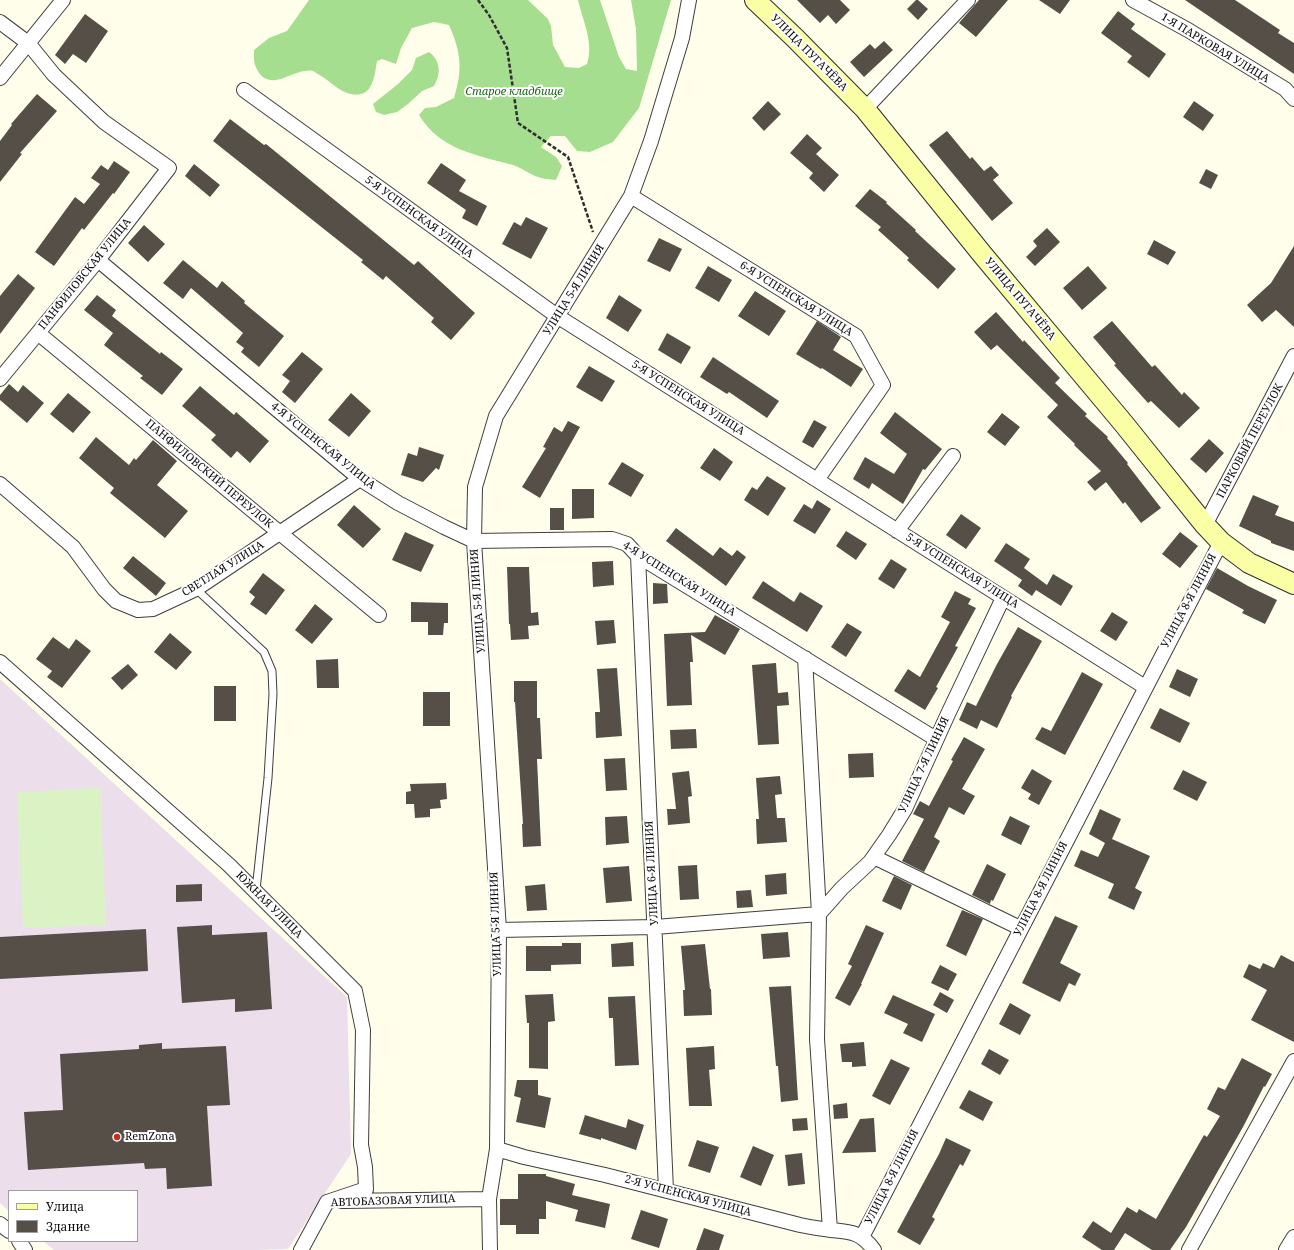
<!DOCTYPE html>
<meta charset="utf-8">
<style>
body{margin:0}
#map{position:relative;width:1294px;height:1250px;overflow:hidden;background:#fffeeb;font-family:"Noto Serif",serif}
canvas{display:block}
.legend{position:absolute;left:8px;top:1190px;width:130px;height:52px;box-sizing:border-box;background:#fff;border:1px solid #9e9e9e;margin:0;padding:5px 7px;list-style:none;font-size:12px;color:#0c0c0c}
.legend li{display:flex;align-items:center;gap:8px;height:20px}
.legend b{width:20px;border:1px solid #9e9e9e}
</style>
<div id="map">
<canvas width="1294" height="1250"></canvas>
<ul class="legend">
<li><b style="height:5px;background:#faffa6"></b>Улица</li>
<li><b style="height:11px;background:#554f47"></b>Здание</li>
</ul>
</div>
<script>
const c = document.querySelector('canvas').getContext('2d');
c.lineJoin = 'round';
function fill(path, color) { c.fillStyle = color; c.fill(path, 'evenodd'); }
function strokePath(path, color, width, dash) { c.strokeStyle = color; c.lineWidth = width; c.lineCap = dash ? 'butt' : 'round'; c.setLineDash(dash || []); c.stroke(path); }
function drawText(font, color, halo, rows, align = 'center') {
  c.font = font + ' "Noto Serif",serif'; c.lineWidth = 4; c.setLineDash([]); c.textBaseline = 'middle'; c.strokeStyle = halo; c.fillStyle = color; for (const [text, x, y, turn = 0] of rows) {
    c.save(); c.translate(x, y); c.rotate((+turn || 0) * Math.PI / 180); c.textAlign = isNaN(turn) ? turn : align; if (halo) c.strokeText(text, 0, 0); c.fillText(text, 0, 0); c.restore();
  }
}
fill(new Path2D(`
 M0,679L347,997L351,1154L288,1249L256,1250H54L43,1241H137V1191H9V1211L0,1203Z`), '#ecdfeb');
fill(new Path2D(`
 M309,0H528L548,19L551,26L553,45L565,67L579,68L587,64C594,43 583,21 578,0H600L619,57L626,69L637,71L636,29L631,0H671L639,108L613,142L590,152L577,151L565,136H551L541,147L556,157L562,166L556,180C550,179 543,179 538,177C529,174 522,168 513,165C477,155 440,150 419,115L425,108L436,107L454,98C463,68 461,53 449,25L434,22L412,28L401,48L396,64L382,59L377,61C375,72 374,91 361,94C345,98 333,83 321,76C318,74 315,72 313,71C295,67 274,92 259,73C253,63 254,61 254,50L269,38L287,31Z
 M429,52C441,61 441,74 434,86L422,91L408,104L397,112L384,115L376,112L373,104L398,84L412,70L416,58Z`), '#a6de90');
fill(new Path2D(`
 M100,788L106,925L23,928L17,792Z`), '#dbf3c4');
fill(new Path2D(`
 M797,0H840L850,10L836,24L828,15L820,23Z
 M916,0H918L928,9L918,20L907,9Z
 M979,0H1008L976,37L959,23Z
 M1039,0H1070L1060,14Z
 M1185,0H1235L1280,30L1278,33L1294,43V74Z
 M1118,11L1135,24L1131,29L1166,54L1149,78L1127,62L1132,56L1101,33Z
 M85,14L108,31L86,63L73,54L65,64L55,55Z
 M884,41L893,50L864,77L850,62L870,44L875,49Z
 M37,94L57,111L20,153L22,154L0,182V141L12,125L11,124Z
 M768,101L781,114L764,131L752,118Z
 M1194,101L1214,115L1203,131L1183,117Z
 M230,119L264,145L266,144L293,166L414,265L418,261L475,313L451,340L431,322L434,318L386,276L383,280L361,262L363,260L213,141Z
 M947,131L970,159L972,157L984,171L991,166L999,175L993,180L1013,203L992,221L929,145Z
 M807,134L822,148L816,154L839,175L824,192L809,178L813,173L790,153Z
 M114,161L130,172L114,194L113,193L84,230L82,228L54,266L35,252L75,197L84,204L100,184L91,178L101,165L108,170Z
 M441,163L466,180L459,191L487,206L477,226L462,218L466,210L427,183Z
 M194,164L220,185L210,197L185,176Z
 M1206,169L1218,175L1211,189L1199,183Z
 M870,189L887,202L886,203L916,230L915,231L956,269L938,289L907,260L909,258L878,230L881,227L855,206Z
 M526,217L548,228L531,259L502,244L514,222L521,226Z
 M144,225L165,244L148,262L128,243Z
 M1047,228L1060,242L1035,266L1026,257L1037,246L1033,241Z
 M659,238L682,249L670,272L647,261Z
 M1154,240L1176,252L1168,265L1147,254Z
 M1294,246V327L1276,310L1262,322L1247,305L1271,283Z
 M183,260L217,288L222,281L245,301L244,303L284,336L259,367L241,352L244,348L236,342L243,333L191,288L183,299L163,283Z
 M708,266L732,280L719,302L695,288Z
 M1088,266L1107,288L1082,310L1063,288Z
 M18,274L35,288L0,334V296Z
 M755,291L786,311L769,336L738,316Z
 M97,295L116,310L112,316L160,354L161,352L183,369L162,395L140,378L143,376L104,345L113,333L84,310Z
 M619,295L642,310L628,332L606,318Z
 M996,312L1023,342L1024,340L1060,378L1055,383L1087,414L1085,416L1108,437L1107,438L1128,463L1127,464L1161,508L1141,523L1125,502L1123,504L1106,482L1095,491L1087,482L1101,471L1074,445L1075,444L1047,417L1058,405L997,345L991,350L974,332Z
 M817,321L841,337L833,350L863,369L851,387L822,368L821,369L796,354Z
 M1112,321L1152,367L1155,365L1182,395L1184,392L1200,408L1179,428L1151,401L1148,403L1114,365L1116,364L1093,337Z
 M667,333L691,347L681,364L658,350Z
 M302,352L323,369L295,403L282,392L290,381L282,375Z
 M713,357L779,401L767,418L729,392L727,394L700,377Z
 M589,366L615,381L602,402L576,387Z
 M9,384L18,392L23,385L44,403L27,423L0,400V395Z
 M200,386L234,415L236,412L269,441L250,463L237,451L231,458L211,440L216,435L182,406Z
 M68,393L91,412L73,433L50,414Z
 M351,393L371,411L349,437L328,420Z
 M895,412L942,449L925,470L923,469L903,504L872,483L869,489L853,479L865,457L894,474L907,454L880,433Z
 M1002,413L1020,427L1005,446L987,432Z
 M814,420L827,427L813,448L802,442Z
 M568,421L580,427L540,498L522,487L546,448L543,447L554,427L562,432Z
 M96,437L129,465L134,458L136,460L153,440L177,461L157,485L188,511L165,538L110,493L114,488L79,458Z
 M1209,439L1224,453L1206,473L1190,459Z
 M419,447L444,455L439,470L436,468L423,482L401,475L408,453L417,456Z
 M714,448L733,462L720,481L700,468Z
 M622,462L644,475L631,497L608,484Z
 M767,476L786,488L768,516L744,500L752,487L757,490Z
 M572,489H594V518L572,519Z
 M1253,495L1279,506L1275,515L1294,522V551L1271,543V541L1239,526Z
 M817,500L831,509L815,534L793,521L804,504L812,509Z
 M354,505L381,529L363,548L337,525Z
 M550,508H564V530H550Z
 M961,514L981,528L966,549L946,535Z
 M676,528L713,556L720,547L732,556L737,550L746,557L726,586L666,541Z
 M846,531L867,544L856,560L836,546Z
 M405,532L434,545L421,572L392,560Z
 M1180,532L1198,546L1180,568L1162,554Z
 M1006,543L1030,559L1024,568L1047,585L1053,574L1073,586L1061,606L1036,590L1032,596L1018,586L1022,580L994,561Z
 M133,556L166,583L156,596L123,568Z
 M891,559L907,569L894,589L878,579Z
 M613,561L614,585L593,587L592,562Z
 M507,567H529L531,613L538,612L539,625L528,626L529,639L511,640L510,624H509Z
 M1217,568L1248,586L1277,600L1265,624L1242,613L1244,610L1206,589Z
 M263,573L285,590L266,615L250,604L255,597L249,592Z
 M763,581L794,602L800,592L823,606L807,632L752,598Z
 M653,583L667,584L668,603L653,604Z
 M955,591L971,599L968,604L976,608L955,646L958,647L936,687L938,688L925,710L894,691L908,669L920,677L950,622L941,617Z
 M411,602L448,603V623H444L443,635H428V622H411Z
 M315,604L333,619L312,644L295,630Z
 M1112,612L1128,622L1116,641L1100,631Z
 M715,615L740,629L725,655L691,635L693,662H690L692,705L667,706L664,634L705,632Z
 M614,620L616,643L597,645L595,621Z
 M847,623L862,632L846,657L831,647Z
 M1018,627L1042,641L1011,696L1012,697L997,728L981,720L977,729L959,720L967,702L976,706L997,664Z
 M170,633L192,652L176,670L154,652Z
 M53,637L69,649L76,639L91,651L62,688L47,677L52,671L36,659Z
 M338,659L339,688H317L316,660Z
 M776,663L778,693L788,692L789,705L777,706L779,744L758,745L752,665Z
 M128,664L138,675L122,690L111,678Z
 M617,668L622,736L596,738L595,712H600L597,669Z
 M1177,669L1198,679L1190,697L1169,687Z
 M1082,672L1103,684L1065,755L1035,739L1042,727L1051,731Z
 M514,681H537V718H540L542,759H537L541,846L523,847L522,824H523L515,702H514Z
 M214,686H236V721H214Z
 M423,692H450V726H423Z
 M1160,708L1190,723L1180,743L1150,728Z
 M696,729L697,748L671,749L670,730Z
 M964,737L985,749L962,789L975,796L964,815L949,807L934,837L940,841L924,872L902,861L924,819L913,814L920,801L929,806L953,761L951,760Z
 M873,753L874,777L849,778L848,754Z
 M625,758L627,790L606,791L604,759Z
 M1032,769L1052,781L1039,805L1028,799L1031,794L1021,788Z
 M1183,770L1207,782L1197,801L1173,789Z
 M689,771L692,796L688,797L690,823L668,825L667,809H676L672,773Z
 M780,776L782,794L775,795L777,818H785L787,842L757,844L756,819H759L756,778Z
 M446,783L447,799L440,800L441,808L430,809V817L415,818L414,804H406V792L411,791L410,784Z
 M1100,809L1121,819L1112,839L1150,856L1135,888L1142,892L1134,910L1108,898L1114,884L1074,866L1081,850L1098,857L1105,843L1089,834Z
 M627,816L629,843L606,845L605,817Z
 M1010,816L1030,826L1021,845L1001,835Z
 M987,864L1006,874L993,901L991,900L990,904L972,895Z
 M697,865L699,899L680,900L678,866Z
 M629,866L632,901L606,903L603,868Z
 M786,873L787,894L766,896L765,875Z
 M894,876L912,885L901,910L882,901Z
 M202,884V901L176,902V885Z
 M545,884L547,910L527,911L525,886Z
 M751,890L753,907L737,908L736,891Z
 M962,910L983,919L966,956L946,946Z
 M1055,916L1078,926L1060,963L1081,974L1075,986L1069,983L1060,1002L1022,983Z
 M212,925V935L267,932L272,1009L235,1012V999L182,1003L177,927Z
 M866,925L884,933L861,984H862L850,1006L835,998L852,966L848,964Z
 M146,929L148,971L0,979V937Z
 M788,932L790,957L763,959L761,934Z
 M633,942L634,966L612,967L611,944Z
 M562,943H581V964L551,965V971H526V946H562Z
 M705,944L710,989H711L712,1015L684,1016L683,990H685L681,946Z
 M1281,955L1294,962V1042L1251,1020L1267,990L1243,977L1249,964L1260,969L1263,963L1274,968Z
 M940,965L957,974L948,991L931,983Z
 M791,986L798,1100L781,1102L778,1066H776L769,987Z
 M940,992L954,1000L947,1013L933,1005Z
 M553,994L555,1021L548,1022V1069L529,1068V1023H527L525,995Z
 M893,995L935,1014L922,1042L903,1033L908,1024L884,1013Z
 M635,996L639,1065L615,1066L613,1018H609L608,997Z
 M1010,1003L1031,1015L1020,1035L999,1024Z
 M864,1042L866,1066L852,1067V1062H842L840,1044Z
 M162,1043V1049L226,1046L230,1105L207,1106L212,1186L167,1189L166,1168L145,1169L144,1163L28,1170L24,1112L63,1110L60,1054L139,1049V1045Z
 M714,1046L715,1069L709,1070L712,1106H689L686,1048Z
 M989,1049L1009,1060L1000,1075L981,1064Z
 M1242,1058L1272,1074L1265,1087L1264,1086L1243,1127L1186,1227L1170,1250H1152L1125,1233L1114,1250H1102L1082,1237L1093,1221L1111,1233L1127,1207L1137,1213L1139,1209L1156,1219L1204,1135L1207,1137L1220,1116L1207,1109L1218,1087L1225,1090Z
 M891,1059L910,1068L890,1105L872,1096Z
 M517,1080H538V1095L551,1098L545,1128L516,1122L521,1098L514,1096Z
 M969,1090L993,1102L983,1121L959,1108Z
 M847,1103L848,1118L834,1119L833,1105Z
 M585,1115L626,1128L628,1119L644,1125L636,1150L601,1138V1140L579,1134Z
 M807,1118L808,1130L793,1131L792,1119Z
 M874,1118L876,1152L842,1153L860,1119Z
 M946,1138L971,1150L963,1166L960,1164L932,1217L935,1219L920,1245L897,1232L939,1154Z
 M697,1140L719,1147L710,1173L688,1166Z
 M753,1146L774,1155L761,1186L740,1177Z
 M802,1153L805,1184L788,1186L785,1155Z
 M518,1174H546V1176L575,1184L572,1195L610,1204L605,1228L575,1221L578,1210L546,1201V1219H539V1234H516V1225H500V1199H518Z
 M641,1210L668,1219L659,1248L631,1239Z
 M704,1228L724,1235L719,1250H696Z`), '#554f47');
const lane = new Path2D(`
 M196,589L264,652L272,671L273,694L268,778L256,890`);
const street = new Path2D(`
 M1133,0L1188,30L1285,89L1294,99
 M0,22L28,43L54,75L104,122L169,168L98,260L0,379
 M0,78L63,0
 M244,90L557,316L1145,687
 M865,109L968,0
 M631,196L856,336L883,385L817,480
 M98,260L360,479L398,503L444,527L474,541L612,539L627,544L638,556L936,739
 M38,333L379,615
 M0,484L73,547L104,589L116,601L138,610L153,609L196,589L360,479
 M1205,525L1294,356
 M897,531L953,456
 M638,556L666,1190
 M805,658L819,914L817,1039L830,1230
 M0,662L229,865L355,991L363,1030L361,1145L365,1167L366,1189L327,1202
 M874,857L1020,928
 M499,930L655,927L819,914L842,888L870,862L889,835L905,809L948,714L1003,598
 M497,1149L524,1157L605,1175L800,1225C810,1227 821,1229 831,1230C851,1232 861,1232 874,1250
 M342,1201L489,1199
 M0,1224L9,1231
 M862,1237L1221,542
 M19,1241L25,1250
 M301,1250L327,1202
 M490,1250L489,1199L497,1149L499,930L474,541L475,487L496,416L631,196L651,141L682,38L689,0
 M1189,1250L1294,1061
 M1286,1250L1294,1237`);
const secondary = new Path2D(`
 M755,0L795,38L865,109L982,254L1124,424L1205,525L1221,542L1249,563L1294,584`);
strokePath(lane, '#3f3f3f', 9);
strokePath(street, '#3f3f3f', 16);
strokePath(secondary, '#2e2e2e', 22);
strokePath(new Path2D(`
 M478,0L489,15L507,48L518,123L568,157L593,232`), '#2e2e2e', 2.5, [4, 2]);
strokePath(lane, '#fff', 7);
strokePath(street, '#fff', 14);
strokePath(secondary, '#faffa6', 20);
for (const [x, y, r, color] of [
 [117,1137,4,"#c62e1a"]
]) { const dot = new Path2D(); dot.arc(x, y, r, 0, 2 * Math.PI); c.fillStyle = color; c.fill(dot); strokePath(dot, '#fff', 1.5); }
drawText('11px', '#0c0c0c', '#fff', [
 ["1-Я ПАРКОВАЯ УЛИЦА",1215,48,31],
 ["УЛИЦА ПУГАЧЁВА",809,53,45],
 ["5-Я УСПЕНСКАЯ УЛИЦА",419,217,36],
 ["ПАНФИЛОВСКАЯ УЛИЦА",85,274,-51],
 ["УЛИЦА 5-Я ЛИНИЯ",574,290,-58],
 ["6-Я УСПЕНСКАЯ УЛИЦА",796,299,32],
 ["УЛИЦА ПУГАЧЁВА",1020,299,50],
 ["5-Я УСПЕНСКАЯ УЛИЦА",688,398,32],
 ["ПАРКОВЫЙ ПЕРЕУЛОК",1250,441,-62],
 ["4-Я УСПЕНСКАЯ УЛИЦА",323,446,39],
 ["ПАНФИЛОВСКИЙ ПЕРЕУЛОК",209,474,40],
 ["СВЕТЛАЯ УЛИЦА",223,569,-32],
 ["5-Я УСПЕНСКАЯ УЛИЦА",962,571,32],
 ["4-Я УСПЕНСКАЯ УЛИЦА",679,579,32],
 ["УЛИЦА 5-Я ЛИНИЯ",478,601,-94],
 ["УЛИЦА 8-Я ЛИНИЯ",1189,601,-62],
 ["УЛИЦА 7-Я ЛИНИЯ",924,765,-65],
 ["УЛИЦА 6-Я ЛИНИЯ",652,873,-93],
 ["УЛИЦА 8-Я ЛИНИЯ",1041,889,-63],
 ["ЮЖНАЯ УЛИЦА",269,905,45],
 ["УЛИЦА 5-Я ЛИНИЯ",496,924,-92],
 ["УЛИЦА 8-Я ЛИНИЯ",892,1177,-63],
 ["2-Я УСПЕНСКАЯ УЛИЦА",688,1196,15],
 ["АВТОБАЗОВАЯ УЛИЦА",393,1201,-2]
]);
drawText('italic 11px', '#1b6818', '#fff', [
 ["Старое кладбище",514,92]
]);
drawText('11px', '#0c0c0c', '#fff', [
 ["RemZona",125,1137]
], 'left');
</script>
